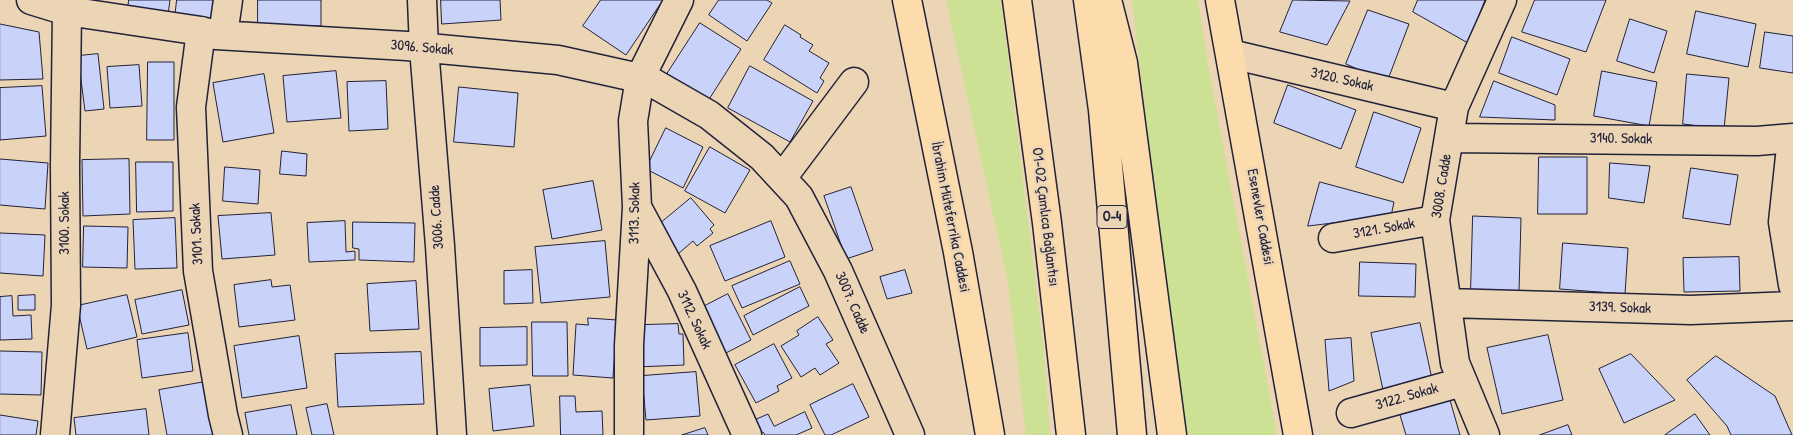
<!DOCTYPE html>
<meta charset="utf-8">
<style>
body{margin:0}
canvas{display:block;background:#ecd5b5}
</style>
<canvas width="1793" height="435"></canvas>
<script>
const c = document.querySelector('canvas').getContext('2d');
c.lineJoin = 'round';
function fill(path, color) { c.fillStyle = color; c.fill(path, 'evenodd'); }
function strokePath(path, color, width, dash) { c.strokeStyle = color; c.lineWidth = width; c.lineCap = dash ? 'butt' : 'round'; c.setLineDash(dash || []); c.stroke(path); }
function drawText(font, color, halo, rows, align = 'center') {
  c.font = font + ' "Patrick Hand",sans-serif'; c.lineWidth = 5; c.setLineDash([]); c.textBaseline = 'middle'; c.strokeStyle = halo; c.fillStyle = color; for (const [text, x, y, turn = 0] of rows) {
    c.save(); c.translate(x, y); c.rotate((+turn || 0) * Math.PI / 180); c.textAlign = isNaN(turn) ? turn : align; if (halo) c.strokeText(text, 0, 0); c.fillText(text, 0, 0); c.restore();
  }
}
fill(new Path2D(`
 M946,0H1001L1044,352L1050,435H1026L1008,282Z
 M1132,0H1198L1208,65L1277,435H1183Z`), '#cde195');
const building = new Path2D(`
 M129,0H170L168,15L128,9Z
 M177,0H215L211,24L175,18Z
 M258,0H321V26L258,25Z
 M441,0H500L501,20L442,24Z
 M601,0H663L626,55L583,26Z
 M719,0H767L772,3L747,41L709,15Z
 M1293,0L1350,1L1327,45L1280,32Z
 M1418,0H1485L1468,43L1413,12Z
 M1535,0H1606L1586,52L1522,32Z
 M1368,10L1409,24L1387,82L1346,64Z
 M1696,11L1756,24L1748,67L1687,54Z
 M1630,19L1667,31L1654,73L1617,61Z
 M700,23L741,49L708,101L667,74Z
 M0,24L39,32L43,79L0,80Z
 M785,25L801,35L800,37L813,45L809,51L829,63L820,78L824,81L817,93L764,60Z
 M1765,32L1793,36V73L1760,68Z
 M1512,37L1570,59L1557,95L1499,73Z
 M98,54L104,109L85,111L78,56Z
 M148,62H174V140H147Z
 M139,65L142,106L110,108L107,67Z
 M750,66L813,101L790,142L728,108Z
 M336,71L341,118L287,122L283,76Z
 M1602,71L1657,82L1649,126L1594,116Z
 M264,74L274,133L223,142L213,83Z
 M1687,74L1729,78L1724,129L1683,124Z
 M386,81L388,129L349,131L347,82Z
 M1494,81L1555,105V120L1480,117Z
 M1288,85L1356,110L1341,149L1274,123Z
 M42,86L46,136L0,140V88Z
 M459,87L518,93L514,147L454,142Z
 M1374,112L1421,128L1403,183L1356,167Z
 M666,128L703,147L683,188L646,169Z
 M710,147L750,170L725,213L685,191Z
 M282,151L307,154L306,176L280,174Z
 M1539,157H1587V214H1538Z
 M0,159L48,163L45,209L0,205Z
 M129,159L130,214L83,216L82,160Z
 M136,162H173V211L137,212Z
 M1610,163L1650,166L1644,203L1609,198Z
 M225,167L260,170L258,204L223,201Z
 M1691,168L1738,175L1730,225L1683,218Z
 M593,181L602,230L552,239L543,190Z
 M1320,182L1394,202L1391,216L1308,226Z
 M851,187L873,250L846,259L824,196Z
 M691,198L714,225L710,229L713,233L697,246L693,241L678,254L656,227Z
 M271,213L275,255L222,259L218,216Z
 M1473,216L1521,218L1519,292L1471,290Z
 M175,218L177,268L135,269L133,220Z
 M345,221L346,252L355,251V260L309,262L307,223Z
 M771,221L785,257L725,281L710,246Z
 M353,222L415,223L414,262L359,260V249L353,248Z
 M84,226L128,227L127,268L83,267Z
 M0,233L45,235L43,276L0,273Z
 M605,241L610,297L541,303L535,247Z
 M1563,243L1628,248L1625,294L1560,289Z
 M1739,257L1740,291L1684,292L1683,258Z
 M790,261L800,284L742,308L732,286Z
 M1360,262L1416,264L1415,297L1359,296Z
 M532,270L533,303L504,304V271Z
 M905,270L912,293L887,299L880,277Z
 M271,280L272,287L290,285L295,320L239,327L234,285Z
 M416,281L419,329L370,331L367,284Z
 M800,287L809,306L753,335L744,316Z
 M182,290L189,325L142,334L135,300Z
 M728,294L751,340L724,354L701,308Z
 M35,295V310H18V296Z
 M127,295L137,337L87,349L77,306Z
 M12,296L13,316L31,315L32,339L0,340V297Z
 M818,317L833,340L826,344L839,363L820,375L815,368L801,377L781,346L799,335L797,331Z
 M588,318L617,320L613,378L573,375L576,324L588,325Z
 M532,322H567L568,376H533Z
 M1420,323L1432,379L1383,390L1371,333Z
 M678,324L679,334H683L684,365L636,367L642,325Z
 M527,327V365L480,366V328Z
 M188,333L193,371L142,378L137,340Z
 M1548,335L1563,400L1502,414L1487,348Z
 M299,336L307,388L242,398L234,346Z
 M1351,338L1354,381L1329,391L1325,340Z
 M774,344L792,378L777,386L779,391L756,403L735,365Z
 M0,351L42,352L41,395L0,394Z
 M421,352L424,404L338,407L335,354Z
 M1631,354L1675,400L1624,423L1599,369Z
 M1716,356L1775,396L1792,435H1731L1727,426L1687,380Z
 M696,372L700,416L646,420L642,376Z
 M205,382L214,435H167L159,390Z
 M853,384L869,417L831,435H825L810,405Z
 M530,385L534,426L493,431L489,389Z
 M560,396H575L576,412L602,411L603,435H561Z
 M1450,400L1460,435H1406L1400,415Z
 M327,404L334,435H312L306,408Z
 M291,405L297,435H249L245,413Z
 M146,409L149,435H76L74,418Z
 M805,412L812,428L796,435H765L763,432L758,434L752,421L768,414L774,426Z
 M1695,414L1710,435H1665Z
 M0,415L38,421L36,435H0Z
 M1568,425L1572,435H1540Z
 M705,428L708,435H682Z`);
fill(building, '#c9d3fa');
strokePath(building, '#22223b', 1);
const minor = new Path2D(`
 M31,0L67,11L201,31L216,35L407,46L558,60L648,80L709,115L762,157L799,197L838,271L910,435
 M422,0L424,48L440,246L452,435
 M201,31L191,107L198,271L223,415L228,435
 M223,35L228,0
 M1231,54L1454,107
 M1449,138L1757,141L1793,138
 M1792,138L1783,222L1793,285
 M782,178L854,82
 M637,207L682,291L747,435
 M1333,238L1435,220
 M1447,303L1691,310L1793,306
 M1351,413L1462,382
 M55,435L66,305L65,166L67,11
 M629,435V345L637,207L633,121L640,78L679,0
 M1485,435L1455,363L1435,220L1454,107L1502,0`);
const major = new Path2D(`
 M907,0L958,252L990,435
 M1220,0L1298,435`);
const highway = new Path2D(`
 M1017,0L1047,223L1071,435
 M1088,0L1103,110L1132,435
 M1107,0L1123,63L1172,435`);
strokePath(minor, '#22223b', 31);
strokePath(major, '#22223b', 31);
strokePath(highway, '#22223b', 31);
strokePath(minor, '#ecd5b5', 28);
strokePath(major, '#fcdcac', 28);
strokePath(highway, '#fcdcac', 28);
for (const [x, y, w] of [
 [1112,217,30]
]) { const box = new Path2D(); box.roundRect(x - w / 2, y - 11.5, w, 23, 4); c.fillStyle = '#ecd5b5'; c.fill(box); strokePath(box, '#22223b', 1); }
drawText('bold 14px', '#22223b', null, [
 ["O-4",1112,217]
]);
drawText('15px', '#22223b', '#ecd5b5', [
 ["3096. Sokak",422,48,5],
 ["3120. Sokak",1342,80,13],
 ["3140. Sokak",1621,139,1],
 ["3008. Cadde",1442,186,-81],
 ["3113. Sokak",635,213,-89],
 ["3006. Cadde",437,217,-94],
 ["İbrahim Müteferrika Caddesi",950,217,79],
 ["O1-O2 Çamlıca Bağlantısı",1045,217,83],
 ["Esenevler Caddesi",1260,217,80],
 ["3100. Sokak",65,223,-90],
 ["3121. Sokak",1384,229,-10],
 ["3101. Sokak",197,234,-93],
 ["3007. Cadde",852,303,66],
 ["3139. Sokak",1620,308,2],
 ["3112. Sokak",694,320,65],
 ["3122. Sokak",1407,397,-16]
]);
</script>
